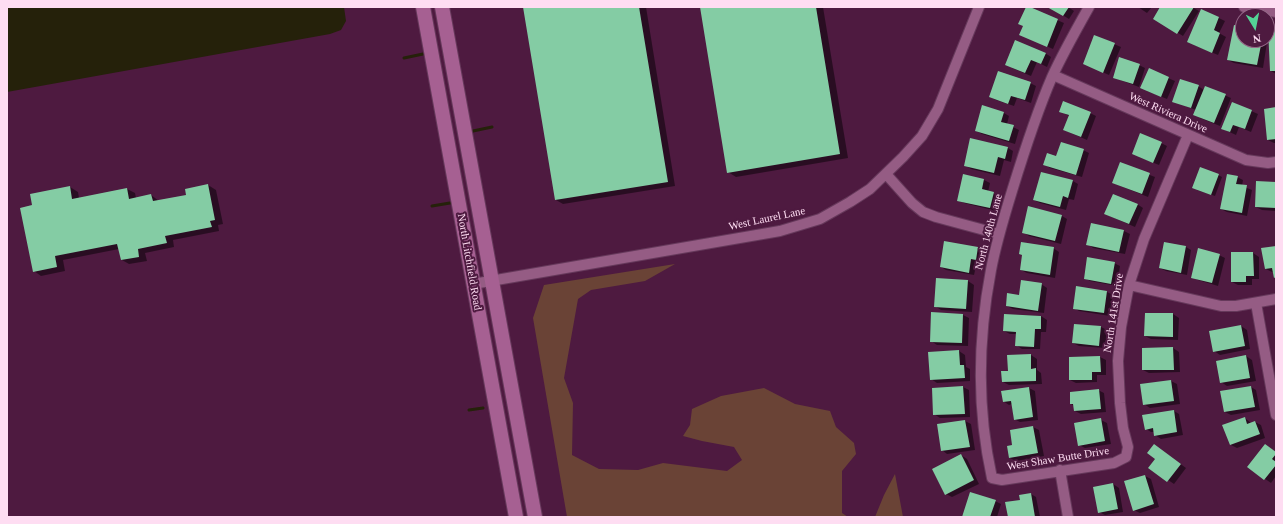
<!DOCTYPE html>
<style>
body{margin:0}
#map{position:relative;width:1283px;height:524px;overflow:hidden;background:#4e1a40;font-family:Georgia,serif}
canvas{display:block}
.frame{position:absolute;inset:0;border:8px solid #feddf2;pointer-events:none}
.north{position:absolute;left:1235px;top:8px;width:40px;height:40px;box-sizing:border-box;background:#4e1a40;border:1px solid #946887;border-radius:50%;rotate:170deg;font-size:11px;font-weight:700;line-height:16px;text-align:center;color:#feddf2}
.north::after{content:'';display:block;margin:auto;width:14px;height:18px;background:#54d396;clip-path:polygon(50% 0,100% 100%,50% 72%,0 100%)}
</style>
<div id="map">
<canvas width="1283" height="524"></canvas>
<div class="frame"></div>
<div class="north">N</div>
</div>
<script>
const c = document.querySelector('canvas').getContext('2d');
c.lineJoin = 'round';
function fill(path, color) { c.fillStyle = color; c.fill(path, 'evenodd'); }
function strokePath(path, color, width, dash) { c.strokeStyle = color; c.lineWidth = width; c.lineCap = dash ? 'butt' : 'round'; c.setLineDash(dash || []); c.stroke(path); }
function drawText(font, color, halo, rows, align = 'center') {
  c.font = font + ' Georgia,serif'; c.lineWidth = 4; c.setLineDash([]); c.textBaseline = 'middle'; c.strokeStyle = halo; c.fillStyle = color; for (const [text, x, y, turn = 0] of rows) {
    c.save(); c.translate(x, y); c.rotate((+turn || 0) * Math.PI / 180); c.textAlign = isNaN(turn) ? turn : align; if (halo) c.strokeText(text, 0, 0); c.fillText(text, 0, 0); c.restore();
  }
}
fill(new Path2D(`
 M675,264L645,281L591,290L578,299L564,378L573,403L572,455L599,469L638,470L663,463L727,471L742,460L734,447L702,441L683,436L690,425L692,409L721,396L764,388L795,404L830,411L836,427L854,443L856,454L842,471V513L848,517H567L533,318L544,285Z
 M895,474L903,517H875L884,495Z`), '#6a4336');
fill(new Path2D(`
 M7,7H344L346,21L341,30L330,34L7,92Z`), '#25210a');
fill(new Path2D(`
 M524,7H646L675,186L563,204L556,200Z
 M701,7H823L848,158L736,177L728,172Z
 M1027,7L1064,23L1053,49L1021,35L1024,26Z
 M1049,7H1068L1074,11L1069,19Z
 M1138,7H1152L1147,13Z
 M1161,7H1192L1199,11L1183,36L1154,18Z
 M1202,10L1225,21L1219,33L1226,37L1218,55L1194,45Z
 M1243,28V40H1267V33L1269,35L1276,30V74L1271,71L1268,36L1263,68L1234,63L1228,60Z
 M1095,36L1121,47L1109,75L1084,64Z
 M1045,53L1051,57L1047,67L1037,62L1031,76L1012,68Z
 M1139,65L1145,68L1139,87L1120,80L1114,77Z
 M1149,70L1175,81L1167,99L1147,91Z
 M1030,83L1036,86L1031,103L1017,98L1014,106L996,100L990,97Z
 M1198,86L1204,90L1206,87L1231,98L1220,126L1200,118L1196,110L1173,101Z
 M1233,103L1258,114L1251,132L1239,127L1236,135L1223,129Z
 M1276,108V143H1274L1268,140Z
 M1060,111L1090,113L1096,116L1087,140L1064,130L1069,116Z
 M1004,113L1009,116L1007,124L1019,130L1015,144L982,134L976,131Z
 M1161,143L1167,146L1159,165L1139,157Z
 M1008,148L1013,151L1011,162L1004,160L1000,176L971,169L965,165Z
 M1083,150L1089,153L1082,177L1050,168L1044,164L1057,158Z
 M1121,164L1155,177L1148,197L1113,183Z
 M1218,175L1222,177L1215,196L1197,190Z
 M1237,177L1243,180L1242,186L1252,190L1247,216L1227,212L1221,209Z
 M984,180L990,183L988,192L999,196L996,211L964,203L958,200Z
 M1073,181L1078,184L1074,200L1069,199L1066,210L1040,203L1034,200Z
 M1276,183V211L1262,210L1256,207Z
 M208,185L216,190L223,224L218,225L219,231L173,240L174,247L145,253L147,261L129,264L122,260L119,249L63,260L65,271L41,276L34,271L33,206L70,187L78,192L79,198L127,189L135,193L136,198L151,195L159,201L187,196Z
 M1137,204L1143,208L1135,227L1105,214Z
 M1062,216L1067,219L1061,244L1029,236L1023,232Z
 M1124,231L1130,234L1125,254L1093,248L1088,244Z
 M945,242L978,248L984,251L982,263L977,262L974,275L946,270L941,267Z
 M1186,247L1191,250L1187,275L1166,271L1160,268Z
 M1276,247V278L1274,277V272H1272L1266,269Z
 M1053,248L1059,252L1055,278L1027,273L1021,270L1023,256L1020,254Z
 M1232,253H1253L1259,257V279H1252V285H1238L1232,282Z
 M1219,255L1225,258L1218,286L1198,280L1192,277Z
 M1114,263L1120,266L1117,286L1090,281L1085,278Z
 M968,281L974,285L972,312L941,310L935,306Z
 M1041,284L1047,288L1044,313L1013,309L1007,306Z
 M1076,287L1107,292L1113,295L1110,316L1079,311L1074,308Z
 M932,313L963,315L969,318L968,346L937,345L931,341Z
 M1173,314L1179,318L1178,340L1151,339L1145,336Z
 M1005,315L1041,316L1047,320L1046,332H1041L1040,349H1022L1016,345L1017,334H1010L1004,331Z
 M1241,326L1247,330L1250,349L1220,355L1214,351Z
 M1101,327L1107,330L1105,348L1079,346L1073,343Z
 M1173,348L1179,352L1180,372L1149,373L1143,370V349Z
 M959,351L965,355L966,367L970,369V381L937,383L931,379Z
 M1031,355L1037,359V370L1041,373L1042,384L1009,385L1003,382L1009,372Z
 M1246,356L1252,360L1256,381L1227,386L1221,382Z
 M1100,357L1106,360V375H1097V382L1076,383L1070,380Z
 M1171,381L1177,384L1180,404L1150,408L1144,404L1141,384Z
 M963,387L969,390L970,417L940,418L934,414Z
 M1251,387L1256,390L1260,410L1231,415L1225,412Z
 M1029,388L1035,391L1038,420L1020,422L1014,419L1012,404L1009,405L1003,401Z
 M1098,390L1104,393L1106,412L1081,414L1075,411L1074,406L1071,404Z
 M1174,411L1179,414L1183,435L1161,439L1155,435V432H1151L1146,429Z
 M1245,418L1251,423L1255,422L1261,425L1265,438L1237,448L1231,445L1224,426Z
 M1101,420L1107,423L1111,444L1085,448L1079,445Z
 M965,421L971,424L975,450L947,454L942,450L938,425Z
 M1033,427L1039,430L1044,456L1016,461L1010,458L1014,446L1011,431Z
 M1265,445L1276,452V476L1271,483L1248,467Z
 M1160,449L1186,468L1174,484L1149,467L1156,458Z
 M961,455L967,459L979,484L952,497L946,494Z
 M1145,476L1151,479L1159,507L1140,513L1134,510Z
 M1113,484L1119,488L1123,512L1105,515L1099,512Z
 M1031,494L1036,497L1040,517H1009L1021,500Z
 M995,501L1001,504L997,517H963Z`), '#0007');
strokePath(new Path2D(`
 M404,58L423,54
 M473,131L492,127
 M432,206L450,203
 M469,410L483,408`), '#25210a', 3);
fill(new Path2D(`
 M523,7H639L668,182L555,200Z
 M700,7H816L840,154L727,173Z
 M1026,7H1030L1058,19L1047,47L1019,35L1023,26L1018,24Z
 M1047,7H1069L1063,16Z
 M1160,7H1194L1177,34L1153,19Z
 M1201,9L1219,17L1214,30L1220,33L1212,53L1187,42Z
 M1234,25L1243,27V40H1262L1257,65L1227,60Z
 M1268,29H1276V71H1270Z
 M1094,35L1115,43L1103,73L1083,64Z
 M1015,40L1046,53L1041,64L1031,60L1025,73L1005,65Z
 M1119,57L1140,64L1133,84L1113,78Z
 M1149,68L1169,77L1161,97L1140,88Z
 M998,71L1031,82L1025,100L1011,96L1008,104L989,97Z
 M1180,79L1199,85L1191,108L1172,102Z
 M1205,86L1226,94L1214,123L1193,115Z
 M1063,101L1091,112L1081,137L1063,130L1069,115L1059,112Z
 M1232,102L1252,110L1245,129L1233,125L1230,132L1221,129Z
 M982,105L1004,112L1001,122L1014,125L1009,141L975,131Z
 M1276,107V139L1267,140L1264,109Z
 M1140,133L1162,142L1153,163L1132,154Z
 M970,138L1008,147L1005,159L998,157L994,173L964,166Z
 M1061,142L1084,149L1076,175L1043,165L1047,153L1056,156Z
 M1120,162L1150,173L1142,194L1112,183Z
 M1200,167L1219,174L1211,195L1192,188Z
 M1041,172L1073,180L1068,198L1063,196L1060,207L1033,200Z
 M963,174L984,179L982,189L994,192L990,208L957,201Z
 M1227,174L1238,176L1236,184L1247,185L1242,213L1220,209Z
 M1256,181L1276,182V208L1255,207Z
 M208,184L215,220L210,221L212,227L165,236L167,243L138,249L139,257L121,260L117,244L55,256L57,267L33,272L20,208L32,205L30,194L70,186L72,199L127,188L129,199L151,194L153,201L186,195L185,189Z
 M1113,194L1138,204L1129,224L1104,214Z
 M1028,206L1062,215L1055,241L1022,233Z
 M1091,223L1124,230L1119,252L1086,245Z
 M944,241L978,247L976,260L971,259L969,273L940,267Z
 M1021,242L1054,247L1050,275L1020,270L1022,255L1019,254Z
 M1164,242L1186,246L1181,273L1159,268Z
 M1276,246V277L1274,278L1272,268L1265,269L1261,248Z
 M1198,248L1220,254L1212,283L1191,278Z
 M1231,252H1253L1254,276H1246V282H1231Z
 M1087,257L1115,262L1111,284L1084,279Z
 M936,278L968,280L966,309L934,307Z
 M1021,280L1042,283L1038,311L1006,306L1007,293L1019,295Z
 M1076,286L1107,291L1104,313L1073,309Z
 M931,312L963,314L962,343L930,342Z
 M1145,313H1173V337L1144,336Z
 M1004,314L1041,316V329H1035L1034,347L1015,346L1016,332L1003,331Z
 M1074,324L1101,326L1099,346L1072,343Z
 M1241,325L1245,346L1213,352L1209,331Z
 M1173,347L1174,370H1142V348Z
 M959,350L960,365H964L965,378L930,380L928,352Z
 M1031,354V369L1036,368V381L1002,382L1001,371H1008L1007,355Z
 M1246,355L1250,378L1220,383L1216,361Z
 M1100,356L1101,372H1092V380H1069V357Z
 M1171,380L1174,401L1143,405L1140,384Z
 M963,386L965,414L933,415L932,388Z
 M1251,386L1255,407L1224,412L1220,391Z
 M1029,387L1033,417L1014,420L1011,401L1003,402L1001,391Z
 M1099,389L1101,409L1074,411L1073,404H1070V392Z
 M1174,410L1177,432L1154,436L1153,428L1145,430L1142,415Z
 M1245,417L1247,424L1255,421L1260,434L1230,445L1222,425Z
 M1101,418L1105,441L1078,446L1074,423Z
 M965,420L970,447L941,451L937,424Z
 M1033,426L1038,453L1009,458L1007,446L1012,445L1010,430Z
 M1154,444L1181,464L1167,482L1148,468L1155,459L1147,453Z
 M1265,444L1276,452V454L1272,459L1276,462V465L1264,480L1247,467Z
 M961,454L974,480L945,495L932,469Z
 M1145,475L1154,504L1133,511L1124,481Z
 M1113,483L1118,509L1098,513L1093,487Z
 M970,492L996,500L990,517H962Z
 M1031,493L1035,517H1008L1005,502L1020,500L1019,495Z`), '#84cca4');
const minor = new Path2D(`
 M1089,7C1076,30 1063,53 1052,77C1036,114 1024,152 1012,191C1004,217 996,243 991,270C978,338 977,410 992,478L1002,480L1114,463L1126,457L1128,447L1123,428L1120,403L1118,361L1121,327L1129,285L1144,239L1188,135
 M1244,7L1276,12
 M1053,75L1246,160L1268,163L1276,162
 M886,174L912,203L923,212L936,217L999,234
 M473,284L780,231L820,219L850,202L870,189L903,157L922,136L938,109L979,7
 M1129,285L1221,306H1236L1276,299
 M1256,303L1276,415
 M1060,470L1068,517`);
const secondary = new Path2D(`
 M423,7L516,517
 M442,7L535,517`);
strokePath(minor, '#66395b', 12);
strokePath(secondary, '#66395b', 16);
strokePath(minor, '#955c84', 10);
strokePath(secondary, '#a66092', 14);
drawText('11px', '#feddf2', '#4e1a40', [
 ["West Riviera Drive",1168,113,24],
 ["West Laurel Lane",767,219,-12],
 ["North 140th Lane",989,232,-75],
 ["North Litchfield Road",469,262,80],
 ["North 141st Drive",1114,313,-81],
 ["West Shaw Butte Drive",1058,459,-9]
]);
</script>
